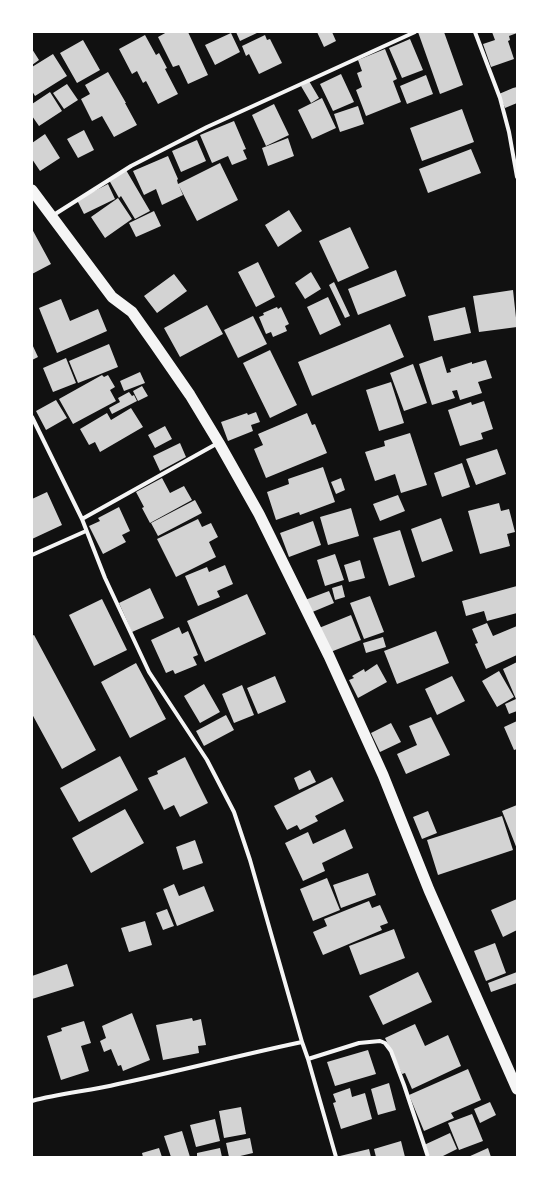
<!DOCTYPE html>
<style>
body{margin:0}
#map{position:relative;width:549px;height:1189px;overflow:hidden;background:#111;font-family:"Open Sans",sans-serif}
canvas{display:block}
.frame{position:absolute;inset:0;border:33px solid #fff;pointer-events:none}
</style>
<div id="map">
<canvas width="549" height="1189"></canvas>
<div class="frame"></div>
</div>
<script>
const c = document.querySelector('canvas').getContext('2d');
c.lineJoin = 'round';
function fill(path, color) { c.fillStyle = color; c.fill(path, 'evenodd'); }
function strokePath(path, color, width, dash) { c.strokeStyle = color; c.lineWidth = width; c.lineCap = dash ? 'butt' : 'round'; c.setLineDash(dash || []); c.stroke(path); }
fill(new Path2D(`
 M167,32H188L208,75L188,84L179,65L173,67L158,37Z
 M236,32H259L240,41Z
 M317,32H332L336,41L324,47Z
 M418,32H444L463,85L440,94Z
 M492,32H517V33L509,36L510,40L508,41L514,59L491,67L483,44L495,40Z
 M231,33L240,52L215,65L205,45Z
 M145,35L156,55L159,53L167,68L165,69L178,94L158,104L146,81L143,83L137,71L132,74L119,49Z
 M265,35L267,40L270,39L282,63L259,74L249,54L246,56L242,46Z
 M410,39L423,70L402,78L389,48Z
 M83,40L100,70L77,83L60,53Z
 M32,49L39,60L32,65Z
 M385,49L397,79L393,81L401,102L366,116L356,90L362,87L357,73L362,71L358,60Z
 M53,54L67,76L35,96L32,91V67Z
 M108,72L126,103H125L137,125L114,137L102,116L92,121L81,99L90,94L85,85Z
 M341,74L354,102L333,111L320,84Z
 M426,75L433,94L407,104L400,86Z
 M309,81L319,98L311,103L301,86Z
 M67,84L78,100L64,109L53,93Z
 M517,87V103L505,108L499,94L513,88L516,95L513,88Z
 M50,92L62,111L39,126L32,116V104Z
 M322,98L336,128L312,139L298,110Z
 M274,104L289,135L266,146L252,115Z
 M358,106L364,124L340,132L334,114Z
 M462,109L474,142L422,161L410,128Z
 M234,121L246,149L243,150L247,159L232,165L228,156L212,163L200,135Z
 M84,130L94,150L78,158L67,139Z
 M45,134L60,158L40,171L32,159V143Z
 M288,138L294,156L268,166L262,148Z
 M197,140L206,161L181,172L172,151Z
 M471,149L481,173L428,193L419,169Z
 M168,156L178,179L177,180L178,184L220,163L238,200L197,221L179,186L183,195L162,205L156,189L144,195L133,171Z
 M126,170L150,211L135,219L121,196L119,198L109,180Z
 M108,184L115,199L84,214L77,200Z
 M118,198L132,219L105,238L91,217Z
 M289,210L302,231L278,247L265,225Z
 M154,211L161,226L136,237L129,223Z
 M350,227L369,268L338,282L319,241Z
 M32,229L51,264L32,274Z
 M258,262L275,297L256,307L238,272Z
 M396,270L406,296L358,315L348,289Z
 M311,272L321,289L305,299L295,283Z
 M174,274L187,291L157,313L144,296Z
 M334,282L350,316L345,318L329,285Z
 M513,290L517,327L479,332L473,296Z
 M328,297L341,325L320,335L307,307Z
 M61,299L70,321L98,309L107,331L57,353L39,308Z
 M207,305L223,334L180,357L164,328Z
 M277,307L278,309L281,307L289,324L285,326L287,331L273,337L271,332L266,334L259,317L264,315L263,313Z
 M465,307L471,333L434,341L428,316Z
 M253,316L267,344L238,358L224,330Z
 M390,324L404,357L312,396L298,362Z
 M32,344L38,357L32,360Z
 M109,344L118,367L78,383L69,361Z
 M270,350L297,405L270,418L243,363Z
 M442,356L447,373L451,372L450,369L472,362V364L486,360L492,378L478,382L482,393L460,400L457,390L452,391L455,398L432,405L419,364Z
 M66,358L76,383L53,392L43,368Z
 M413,364L427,403L404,411L390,373Z
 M140,372L145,383L124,391L120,381Z
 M102,375L104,377L108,375L115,387L110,390L116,401L73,424L59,399Z
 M391,382L404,423L379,431L366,390Z
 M142,386L148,396L138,401L133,391Z
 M129,392L132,396L134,395L137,401L112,414L109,408L120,402L118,398Z
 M56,400L67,418L46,430L36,411Z
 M484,401L493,429L481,433L483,439L460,446L448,410L471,402L472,405Z
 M131,408L143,427L100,452L95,442L89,445L80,429L107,413L111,420Z
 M256,412L260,422L251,425L253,431L228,441L221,422L247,413L248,415Z
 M307,413L312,425L315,424L327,453L266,478L254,449L263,445L258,434Z
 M165,426L172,439L155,448L148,435Z
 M410,433L427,485L401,493L395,474L375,481L365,452L385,446L384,441Z
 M180,443L186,457L160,471L153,456Z
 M497,449L506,474L476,485L466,459Z
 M462,463L470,487L442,497L434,473Z
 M323,467L335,502L300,515L299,512L276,520L267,492L289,484L288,479Z
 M162,478L170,493L184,486L192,500L150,523L142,508L144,507L136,492Z
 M341,478L345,490L336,494L331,482Z
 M47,492L62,525L32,539V499Z
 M398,495L405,511L380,521L373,504Z
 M195,500L202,513L158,536L151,523Z
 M499,503L501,511L509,509L515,532L507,534L510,546L480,554L468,511Z
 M119,507L130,531L122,535L126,542L103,554L89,526L100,521L98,518Z
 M351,508L359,536L328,545L320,517Z
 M441,518L453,551L422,562L411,529Z
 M198,519L202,527L211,523L218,537L209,542L216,557L176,577L157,539Z
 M313,521L321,545L289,557L280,533Z
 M400,530L415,577L389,586L373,538Z
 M335,554L344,580L325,586L317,560Z
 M360,560L365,578L349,582L344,565Z
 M225,565L233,584L217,591L220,597L198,606L185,576L207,567L209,572Z
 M342,585L345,597L335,600L332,588Z
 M517,586V613L487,621L484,611L466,616L462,601Z
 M150,588L164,618L132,632L119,603Z
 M329,591L334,603L310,613L305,600Z
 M247,594L266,634L205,662L187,621Z
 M370,596L384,632L364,639L350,603Z
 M102,599L127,650L94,666L69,615Z
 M351,615L361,640L328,653L319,628Z
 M487,623L493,636L517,626V655L486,669L475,644L478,643L472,629Z
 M179,627L182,634L188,631L198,655L193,657L197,665L175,674L173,670L166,673L151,640Z
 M436,631L449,663L397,684L384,651Z
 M34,635L96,750L62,769L32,714V636Z
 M383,637L386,647L366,653L363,643Z
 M517,662V711L509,714L505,704L516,699L503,669Z
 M136,663L166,719L130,738L101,682Z
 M377,664L387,682L358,698L349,680L354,678L352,676L364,669L365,672Z
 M499,671L514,697L497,707L482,681Z
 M275,676L286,702L258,714L247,688Z
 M452,676L465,701L437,715L425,689Z
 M204,684L220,712L200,723L184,696Z
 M242,685L254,715L234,723L222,694Z
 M226,715L234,730L204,746L196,731Z
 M431,717L450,755L406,774L397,754L417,745L409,726Z
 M517,721V749L514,750L504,727Z
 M391,723L401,742L380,752L371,733Z
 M120,756L138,790L79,822L60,788Z
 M185,757L208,803L180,817L174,805L164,810L148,778L158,774L157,771Z
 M310,770L316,782L299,790L294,778Z
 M332,777L344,801L315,816L318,821L300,830L297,825L287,830L274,806Z
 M517,805V849L502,811Z
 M125,809L144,843L91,873L72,838Z
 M428,811L437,833L422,839L413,817Z
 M502,816L513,850L438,875L427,840Z
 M345,829L353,848L322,863L325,871L303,881L285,843L308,832L313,844Z
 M195,840L203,863L183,870L176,847Z
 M368,873L376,895L341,908L333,885Z
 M327,878L340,910L313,921L300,889Z
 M174,884L179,896L204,886L214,911L177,926L163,889Z
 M517,899V930L503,937L491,910Z
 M369,901L372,908L380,905L388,923L380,926L382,930L323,955L313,932L327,926L324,919Z
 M167,909L174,926L163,930L156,913Z
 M145,921L152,945L129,952L121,928Z
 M394,929L405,958L360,975L349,946Z
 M495,943L506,973L486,981L474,951Z
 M67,964L74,986L32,999V976Z
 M418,972L432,1002L383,1025L369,996Z
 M517,972V983L491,992L488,983Z
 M132,1013L150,1060L123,1071L121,1065L118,1066L111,1049L104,1052L100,1041L106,1038L102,1026Z
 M192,1018L193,1021L201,1019L206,1045L198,1046L199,1053L163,1060L156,1025Z
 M84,1021L91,1043L81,1046L89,1071L61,1080L47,1036L62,1031L61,1028Z
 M415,1024L425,1046L448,1035L461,1066L412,1089L405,1073L402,1074L385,1038Z
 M368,1050L376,1074L335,1086L327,1062Z
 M468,1069L481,1100L451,1113L454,1118L424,1131L409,1095Z
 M389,1083L396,1110L378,1115L371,1089Z
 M350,1088L352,1097L365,1093L372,1119L341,1129L333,1103L336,1102L333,1094Z
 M490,1102L496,1115L480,1123L474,1109Z
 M241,1107L246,1134L224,1138L219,1111Z
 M472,1114L483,1141L459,1150L448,1123Z
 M215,1119L220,1141L196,1147L190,1125Z
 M182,1131L190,1157H171L164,1136Z
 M450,1133L457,1149L441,1157H430L424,1145Z
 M250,1138L253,1153L236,1157H229L226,1143Z
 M401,1141L405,1157H376L374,1149Z
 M159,1148L162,1157H143L142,1153Z
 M220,1148L222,1157H197V1153Z
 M488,1148L491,1157H468Z
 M369,1149L371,1157H340V1156Z`), '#d3d3d3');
strokePath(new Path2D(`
 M475,32L500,98L509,132L517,177
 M52,216L131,166L207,127L415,32
 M32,417L82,519L105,578L149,672L207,760L234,812L250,860L302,1042
 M82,519L218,443
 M32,555L86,531
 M308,1059L336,1157
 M32,1101C61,1093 90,1091 118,1084C180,1071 240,1055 302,1042L308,1059L359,1043L380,1041L385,1043L391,1051L404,1085L428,1157`), '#f5f5f5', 4);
strokePath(new Path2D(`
 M32,190L112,297L132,312L154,343L190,395L219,443L259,514L329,656L383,775L429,890L517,1089`), '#f5f5f5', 11);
</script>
